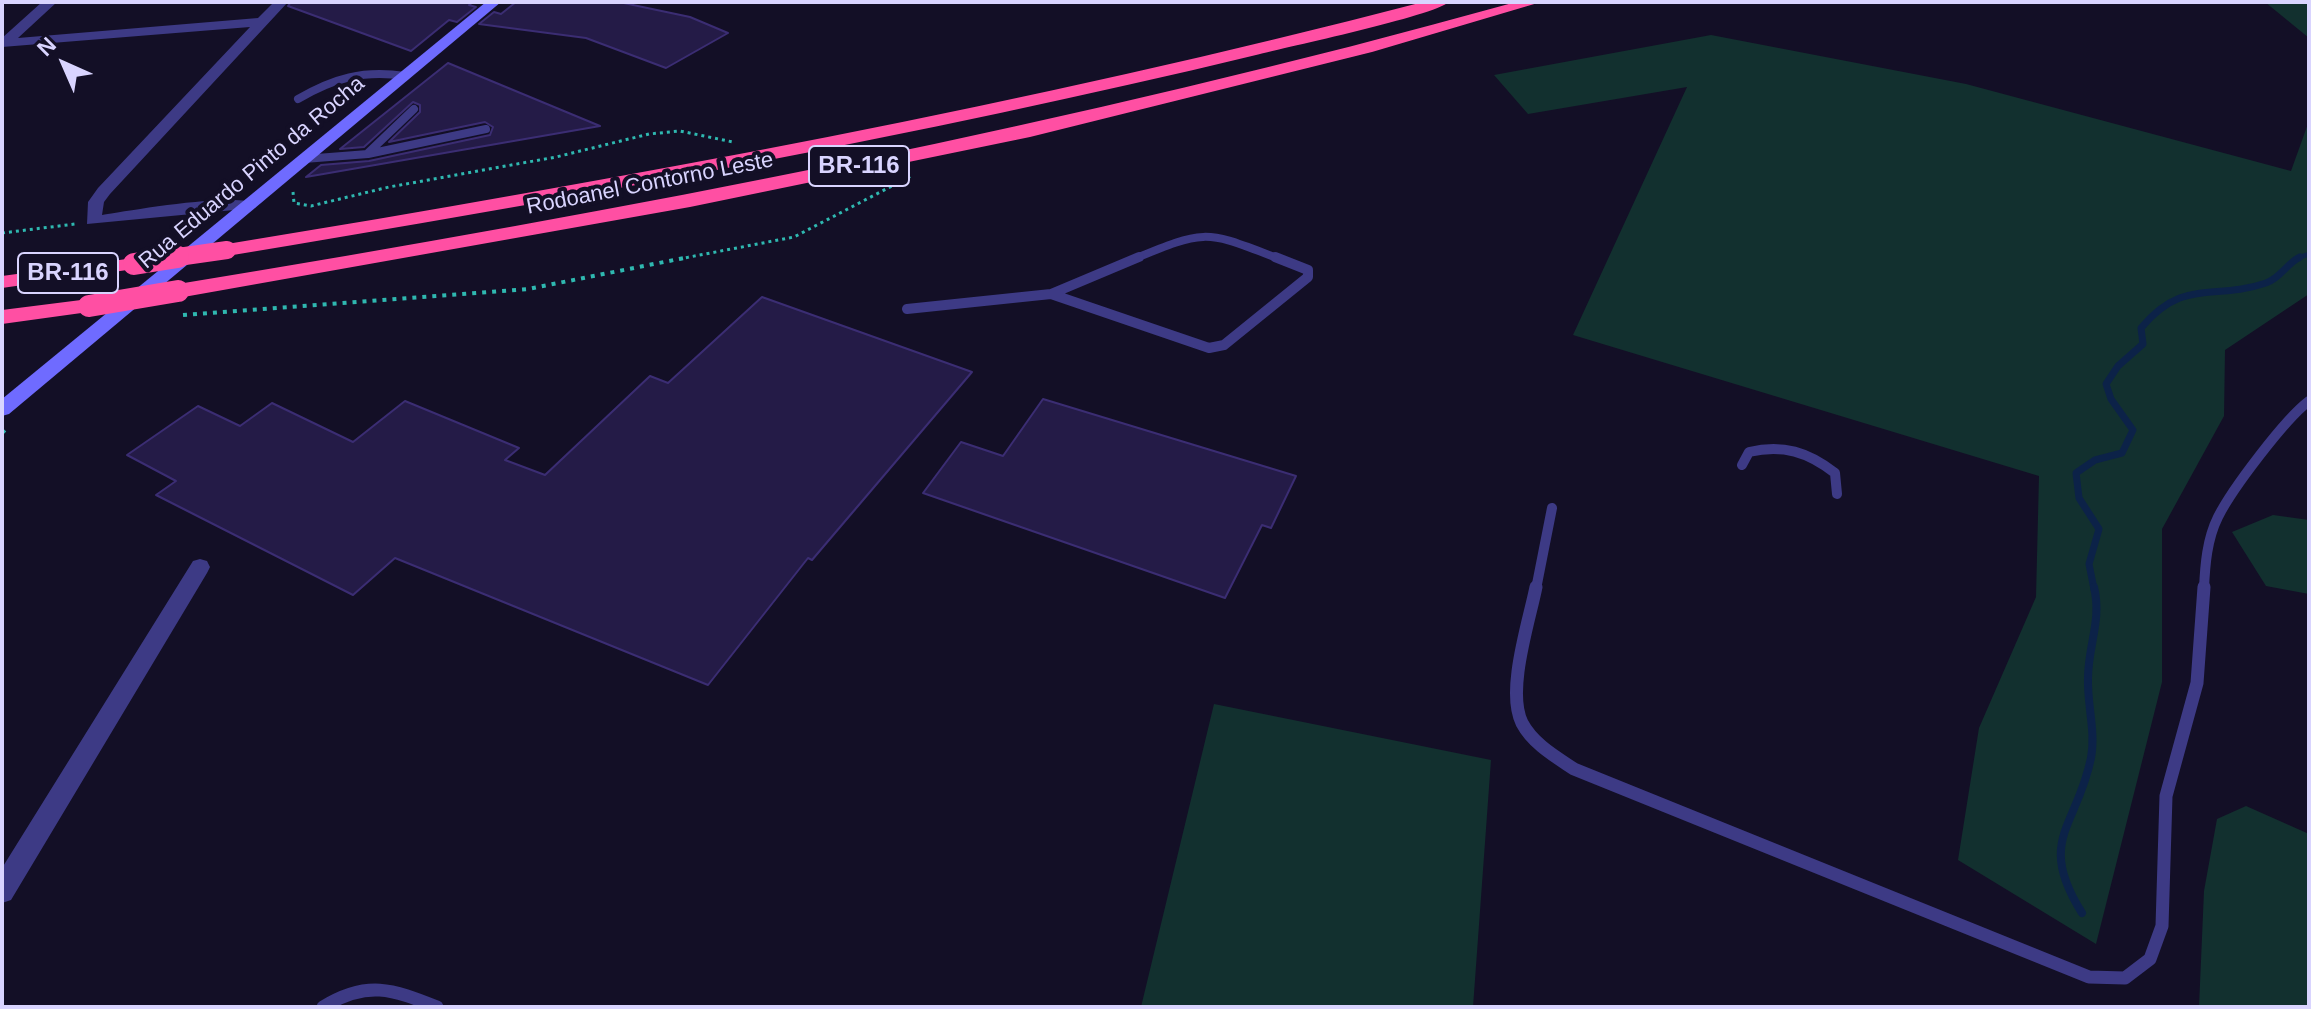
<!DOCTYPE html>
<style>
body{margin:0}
#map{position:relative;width:2311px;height:1009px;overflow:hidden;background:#130f26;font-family:Helvetica,sans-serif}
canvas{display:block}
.frame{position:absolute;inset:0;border:4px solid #d9d4ff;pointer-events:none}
.north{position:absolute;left:24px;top:24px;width:80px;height:80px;-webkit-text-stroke:6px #130f26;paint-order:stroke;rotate:315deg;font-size:22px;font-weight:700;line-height:32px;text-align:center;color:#d9d4ff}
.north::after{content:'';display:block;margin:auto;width:28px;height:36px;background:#d9d4ff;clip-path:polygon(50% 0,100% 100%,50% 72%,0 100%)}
</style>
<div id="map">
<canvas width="2311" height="1009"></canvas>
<div class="frame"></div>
<div class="north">N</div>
</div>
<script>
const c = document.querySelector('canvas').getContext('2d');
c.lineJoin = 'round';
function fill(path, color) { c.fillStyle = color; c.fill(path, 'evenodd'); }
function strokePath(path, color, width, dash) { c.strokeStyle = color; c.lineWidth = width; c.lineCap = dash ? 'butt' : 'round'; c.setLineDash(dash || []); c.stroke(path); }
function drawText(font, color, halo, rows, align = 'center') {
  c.font = font + ' Helvetica,sans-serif'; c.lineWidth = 8; c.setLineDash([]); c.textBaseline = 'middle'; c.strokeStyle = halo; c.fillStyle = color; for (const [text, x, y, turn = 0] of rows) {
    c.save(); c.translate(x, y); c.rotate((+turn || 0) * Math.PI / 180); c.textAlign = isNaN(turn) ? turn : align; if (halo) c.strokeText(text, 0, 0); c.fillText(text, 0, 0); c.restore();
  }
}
fill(new Path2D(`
 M2265,2H2309V38Z
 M1711,35L1966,84L2291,171L2309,121V294L2225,350L2224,416L2162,529V682L2096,944L1958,860L1979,728L2036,597L2039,476L1573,335L1687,87L1528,114L1494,75Z
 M2273,515L2309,520V594L2266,586L2232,532Z
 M1214,704L1491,760L1473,1007H1141Z
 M2246,806L2309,834V1007H2199L2204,891L2217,819Z`), '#12302f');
strokePath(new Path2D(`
 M2295,259L2309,254`), '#0c2248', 5);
strokePath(new Path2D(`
 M2094,589L2089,564L2099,529L2079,498L2076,473L2095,460L2122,453L2133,430L2111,399L2106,384L2118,366L2143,344L2141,328C2184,277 2213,301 2266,283C2281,278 2287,263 2300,257`), '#0c2248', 7);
strokePath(new Path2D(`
 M2082,913C2036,840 2077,827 2091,758C2096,731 2087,705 2088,678C2088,646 2102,620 2094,587`), '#0c2248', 8);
const building = new Path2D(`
 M291,2H473L469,5L476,7L457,22L449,20L411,51L288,6Z
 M516,2H619L690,17L728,33L666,68L586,38L479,24L494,12L501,14Z
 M448,63L600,126L306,177L321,165L369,161L490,135L493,127L485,122L389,142L420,112V105L413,102L364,147L340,149Z
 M762,297L972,372L812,560L808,558L708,685L395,558L353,595L156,495L176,481L127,455L198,406L240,426L272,403L353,442L405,401L519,448L505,460L545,475L650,376L668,383Z
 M1043,399L1296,476L1271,528L1262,525L1225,598L923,493L961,442L1003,456Z`);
fill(building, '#241b47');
strokePath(building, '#3b2d73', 2);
strokePath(new Path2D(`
 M293,192L294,203L311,206L389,187L556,157L649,134L680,131L733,142
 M2,233L75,224
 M679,259L794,237L913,175`), '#2fb8b0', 3, [3, 4]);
strokePath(new Path2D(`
 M183,315L528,289L689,257
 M2,433L9,426`), '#2fb8b0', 4, [4, 6]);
strokePath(new Path2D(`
 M298,99C334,78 363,70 405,76
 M368,153L414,109
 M304,159L368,154L486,129
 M1134,259C1209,228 1205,231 1280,259`), '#3d3a85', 8);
strokePath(new Path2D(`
 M1051,294L1209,348L1224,345L1308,277V270L1275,257
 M1051,294L1139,257
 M907,309L1051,294
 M1742,465L1749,452C1783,444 1808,452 1835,473L1837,494
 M1536,589L1552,508
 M2204,589C2205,565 2207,539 2218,517C2232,489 2285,419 2309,401`), '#3d3a85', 10);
strokePath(new Path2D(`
 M1536,587C1529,622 1506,691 1522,723C1533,744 1556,757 1574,769L2089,977L2125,978L2150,959L2162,926L2166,796L2197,683L2204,587
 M323,1007C367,980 392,989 437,1007`), '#3d3a85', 13);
fill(new Path2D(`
 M42,2H57L18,38L258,18L274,2H288L110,194L104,202L102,215C128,211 241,191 257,205L255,208L87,224L88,202L98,188L250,27L2,47V38Z
 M200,559L207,561L210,567L207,573L11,900L2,903V868L193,561Z`), '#3d3a85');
fill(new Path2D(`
 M486,2H501L9,414L2,416V399Z`), '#6f6bff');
fill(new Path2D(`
 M1423,2H1449C1433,16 1287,47 1256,55C916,137 572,199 227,256L217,250L227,244C629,178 1028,105 1423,2Z
 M1516,2H1541L1372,52L1030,137L690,207L178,298L168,291L178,284C629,210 1075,125 1516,2Z
 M134,258L141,260L144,264L141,268L2,288V276Z
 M89,299L99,306L96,311L2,324V310Z`), '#ff4fa3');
strokePath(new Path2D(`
 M164,259L227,250`), '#ff4fa3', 18);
strokePath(new Path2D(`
 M134,264L178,257
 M89,306L178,291`), '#ff4fa3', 22);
drawText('22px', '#d9d4ff', '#130f26', [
 ["Rua Eduardo Pinto da Rocha",252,173,-40],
 ["Rodoanel Contorno Leste",650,184,-11]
]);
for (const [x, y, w] of [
 [859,166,100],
 [68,273,100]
]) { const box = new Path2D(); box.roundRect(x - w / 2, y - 20, w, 40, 6); c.fillStyle = '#130f26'; c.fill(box); strokePath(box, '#d9d4ff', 2); }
drawText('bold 24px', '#d9d4ff', null, [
 ["BR-116",859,166],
 ["BR-116",68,273]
]);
</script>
